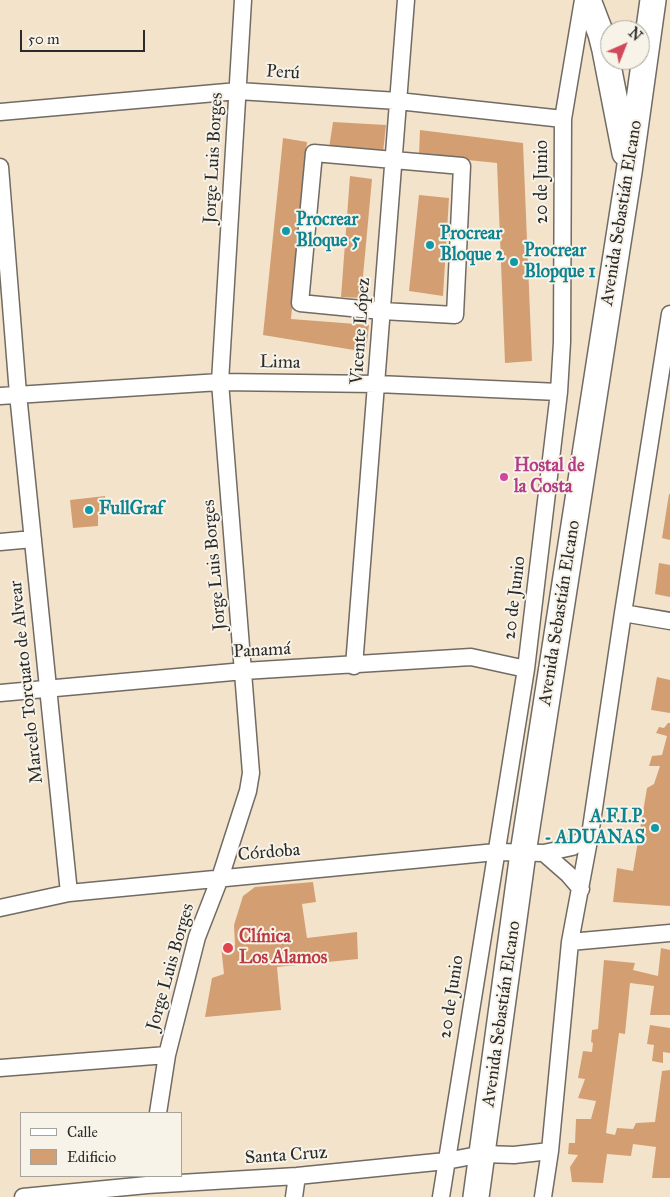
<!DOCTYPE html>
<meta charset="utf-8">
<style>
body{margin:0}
#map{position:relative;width:670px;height:1197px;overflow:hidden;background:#f4e3cb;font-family:"IM FELL Great Primer",serif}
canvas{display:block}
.legend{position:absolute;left:20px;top:1112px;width:162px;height:65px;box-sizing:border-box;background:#f7f3e8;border:1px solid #a5a39c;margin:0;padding:6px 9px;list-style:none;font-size:15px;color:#2b2b2b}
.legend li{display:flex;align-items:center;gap:10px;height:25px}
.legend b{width:25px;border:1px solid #a5a39c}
.north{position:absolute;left:600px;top:20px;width:50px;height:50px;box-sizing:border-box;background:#f7f3e8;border:1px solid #a5a39c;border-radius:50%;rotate:44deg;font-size:14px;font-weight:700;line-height:20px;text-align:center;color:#2b2b2b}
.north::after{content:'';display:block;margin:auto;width:18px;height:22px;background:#d1495b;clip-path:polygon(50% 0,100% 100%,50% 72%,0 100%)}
.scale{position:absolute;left:20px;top:30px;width:125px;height:22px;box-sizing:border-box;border:2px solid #2b2b2b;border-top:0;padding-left:6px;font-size:15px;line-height:18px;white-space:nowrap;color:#2b2b2b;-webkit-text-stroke:4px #f7f3e8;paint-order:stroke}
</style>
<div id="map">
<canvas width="670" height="1197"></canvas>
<ul class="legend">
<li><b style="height:6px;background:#fff"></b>Calle</li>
<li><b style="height:14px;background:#d39f72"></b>Edificio</li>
</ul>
<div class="north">N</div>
<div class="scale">50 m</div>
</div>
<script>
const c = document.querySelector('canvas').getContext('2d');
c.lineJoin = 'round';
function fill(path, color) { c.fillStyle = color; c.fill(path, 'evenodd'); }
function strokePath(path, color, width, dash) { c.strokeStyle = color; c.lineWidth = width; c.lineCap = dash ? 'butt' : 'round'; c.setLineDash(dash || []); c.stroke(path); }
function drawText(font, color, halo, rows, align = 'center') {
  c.font = font + ' "IM FELL Great Primer",serif'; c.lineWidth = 4; c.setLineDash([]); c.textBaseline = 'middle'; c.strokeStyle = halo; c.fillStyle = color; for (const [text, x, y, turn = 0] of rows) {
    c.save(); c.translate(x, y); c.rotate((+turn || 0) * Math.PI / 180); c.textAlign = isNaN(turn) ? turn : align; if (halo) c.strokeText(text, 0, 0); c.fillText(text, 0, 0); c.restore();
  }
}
fill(new Path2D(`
 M333,122L386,125L383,153L329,148Z
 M420,130L523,143L532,361L505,363L497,163L419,155Z
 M283,138L307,142L291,319L369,325L366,352L263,335Z
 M350,176L372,179L361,298L341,297Z
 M419,195L449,198L443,296L409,291Z
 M669,494H670V540L662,538Z
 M105,496L106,513L98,514V526L73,528L70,500Z
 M659,563L670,565V597L655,594Z
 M657,677L670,680V713L651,710Z
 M668,723H670V906L613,902L617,868L633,871L647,788L654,784L660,766H649L652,756L662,755L667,736L656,733L659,727L664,728Z
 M313,882L316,902L302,904L307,938L357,932L358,959L277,967L281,1010L205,1017L212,978L224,974L221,946L235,945L234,925L243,896L255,887Z
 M661,948L670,950V1015H650L654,986L630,983L625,1034L619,1033L606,1133L615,1135L617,1128L633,1129L636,1123L655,1122L662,1071L670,1070V1178H652L656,1147L633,1144L631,1156L607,1154L603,1183L572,1182L570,1167L578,1155L568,1154L569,1143H575L576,1119H591L596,1101L578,1098L585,1079L578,1078L583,1051L592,1052L593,1043L591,1042L592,1030L598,1029L604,960L635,963L633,970L658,976Z
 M650,1025L670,1028V1053L663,1052V1063L652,1061L654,1045L647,1044Z`), '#d39f72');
const street = new Path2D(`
 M0,112L238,91L398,101L563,119
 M314,153L462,166L455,315L382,311L300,303Z
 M0,167L18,394L69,893
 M0,396L220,382L377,384L559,392
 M0,542L33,539
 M623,613L670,621
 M354,666L406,0
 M0,693L244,671L471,657L526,669
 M544,853L572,847L590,835
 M0,908L69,893L496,852L544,853L568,874L581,889
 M570,942L670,933
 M0,1068L167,1055
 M158,1113L167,1055L197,937L220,878L248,791L251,773L220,382L243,0
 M23,1197L147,1185L297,1176L446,1161L483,1154L514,1155L550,1151
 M294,1197L297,1176
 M441,1197L526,669L559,392L562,342L563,119L583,0
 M543,1197L550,1151L570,942L590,835L623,613L670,314`);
const primary = new Path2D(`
 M588,0L601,34L605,50L625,153
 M476,1197L523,853L629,172L653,0`);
strokePath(street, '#716b63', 19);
strokePath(primary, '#716b63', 28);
strokePath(street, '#fff', 16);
strokePath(primary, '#fff', 25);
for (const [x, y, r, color] of [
 [286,231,5,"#0f9aa8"],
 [430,245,5,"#0f9aa8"],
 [514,262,5,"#0f9aa8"],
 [504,477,5,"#d1479c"],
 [89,510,5,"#0f9aa8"],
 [655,828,5,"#0f9aa8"],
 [228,948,6,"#e0444e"]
]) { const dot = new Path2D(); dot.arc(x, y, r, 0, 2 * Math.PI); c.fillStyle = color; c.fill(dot); strokePath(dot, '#f7f3e8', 2); }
drawText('18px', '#2b2b2b', '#f7f3e8', [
 ["Perú",283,73,4],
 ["Jorge Luis Borges",214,158,-87],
 ["20 de Junio",543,182,-90],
 ["Avenida Sebastián Elcano",622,213,-81],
 ["Vicente López",361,331,-86],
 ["Lima",280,363,1],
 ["Jorge Luis Borges",215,565,-95],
 ["20 de Junio",515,598,-83],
 ["Avenida Sebastián Elcano",560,613,-81],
 ["Panamá",262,651,-3],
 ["Marcelo Torcuato de Alvear",27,682,-96],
 ["Córdoba",269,853,-5],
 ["Jorge Luis Borges",171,967,-74],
 ["20 de Junio",452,997,-81],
 ["Avenida Sebastián Elcano",502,1014,-82],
 ["Santa Cruz",286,1156,-4]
]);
drawText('bold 18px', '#0d838f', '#f7f3e8', [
 ["Procrear",296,221],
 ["Bloque 5",296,242],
 ["Procrear",440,235],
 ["Bloque 2",440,256],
 ["Procrear",524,252],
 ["Blopque 1",524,273],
 ["FullGraf",99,510],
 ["A.F.I.P.",645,818,"right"],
 ["- ADUANAS",645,839,"right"]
], 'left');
drawText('bold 18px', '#b23c85', '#f7f3e8', [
 ["Hostal de",514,467],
 ["la Costa",514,488]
], 'left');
drawText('bold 18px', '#be3a42', '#f7f3e8', [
 ["Clínica",239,938],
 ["Los Alamos",239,959]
], 'left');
</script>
